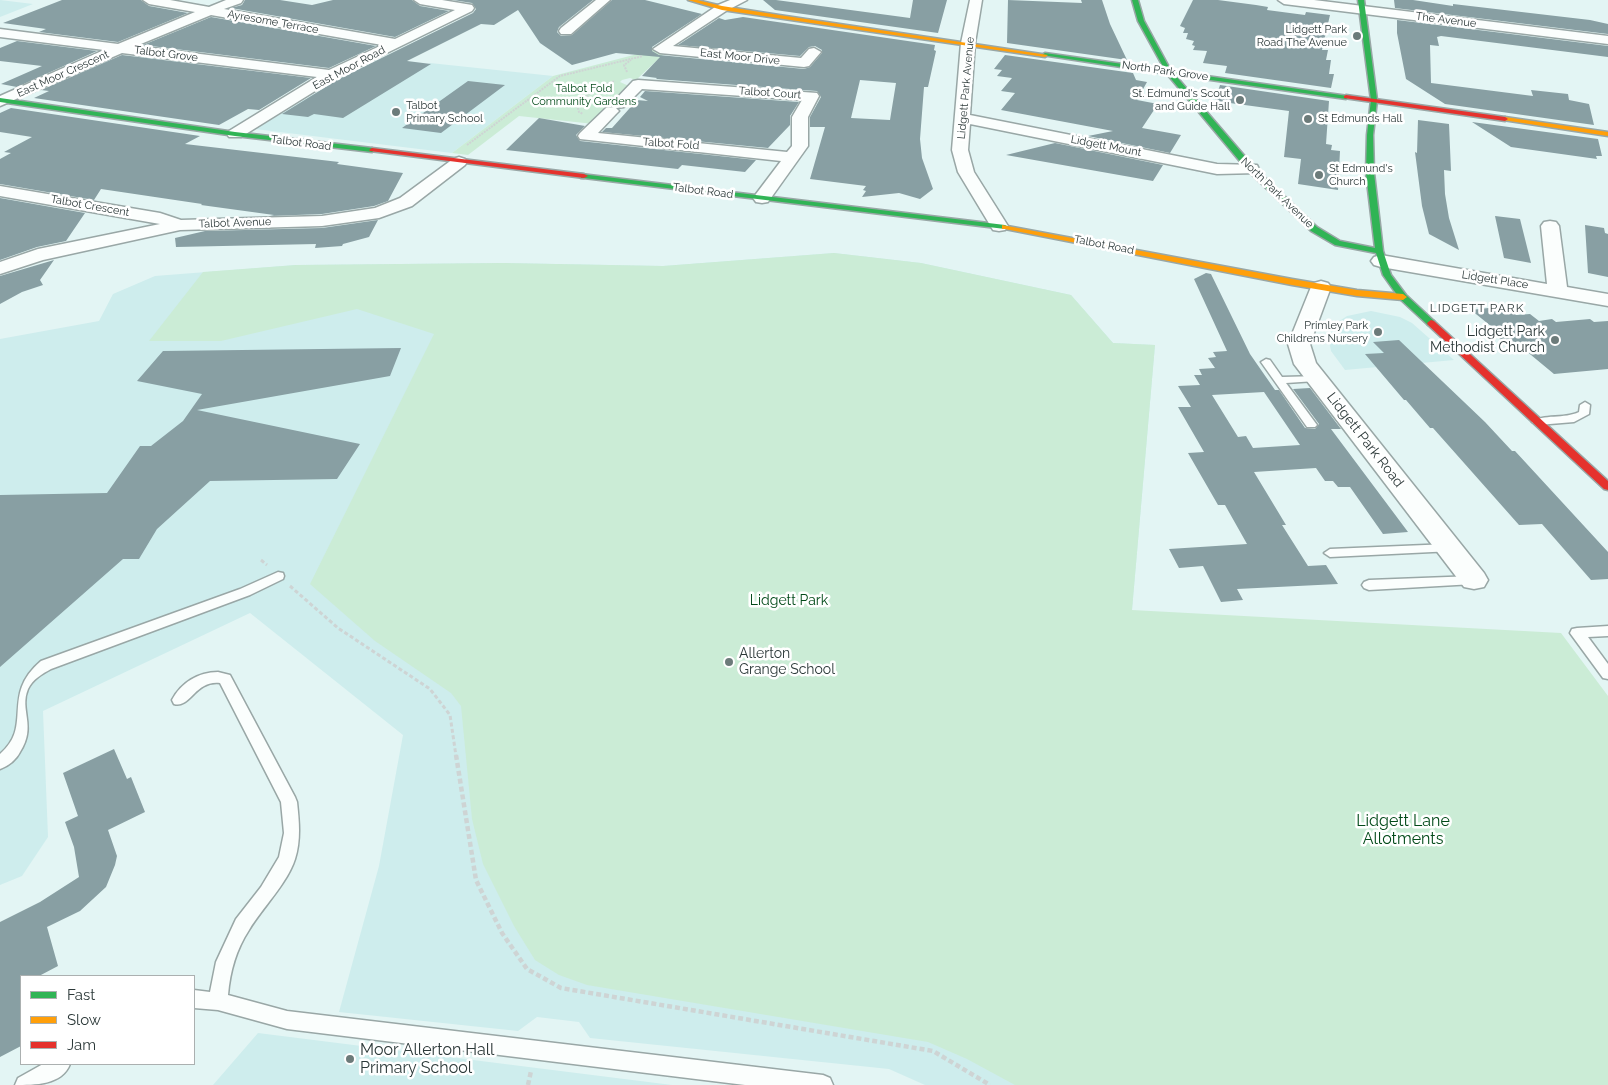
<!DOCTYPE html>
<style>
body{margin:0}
#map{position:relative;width:1608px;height:1085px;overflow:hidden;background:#e3f5f4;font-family:Raleway,sans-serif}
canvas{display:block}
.legend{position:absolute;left:20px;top:975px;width:175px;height:90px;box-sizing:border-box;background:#fff;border:1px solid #abb0b0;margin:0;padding:6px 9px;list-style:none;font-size:15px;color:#2c3939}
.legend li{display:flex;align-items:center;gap:10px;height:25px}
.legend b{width:25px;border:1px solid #abb0b0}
</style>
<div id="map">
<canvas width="1608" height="1085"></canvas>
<ul class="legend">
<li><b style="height:6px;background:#30b455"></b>Fast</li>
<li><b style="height:6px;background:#ff9f0a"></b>Slow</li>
<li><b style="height:6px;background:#e5322d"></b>Jam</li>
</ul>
</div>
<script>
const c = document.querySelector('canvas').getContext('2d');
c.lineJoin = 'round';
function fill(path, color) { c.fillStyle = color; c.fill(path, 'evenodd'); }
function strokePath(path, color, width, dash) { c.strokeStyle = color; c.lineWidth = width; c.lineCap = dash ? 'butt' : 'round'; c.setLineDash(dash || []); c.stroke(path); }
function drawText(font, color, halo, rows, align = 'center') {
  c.font = font + ' Raleway,sans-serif'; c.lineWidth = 5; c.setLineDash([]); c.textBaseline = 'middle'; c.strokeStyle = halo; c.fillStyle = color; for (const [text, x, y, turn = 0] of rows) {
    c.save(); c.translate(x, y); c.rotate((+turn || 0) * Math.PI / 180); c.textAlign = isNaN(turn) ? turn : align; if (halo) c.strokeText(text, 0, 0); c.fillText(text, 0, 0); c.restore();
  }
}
fill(new Path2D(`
 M0,0L33,4L0,17Z
 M430,63L553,76L452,153L255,129L314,94L416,72Z
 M834,253L921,263L1071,295L1113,343L1155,345L1132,610L1258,1085H925L889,1069L590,1038L579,1022L537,1017L518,1031L339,1012L379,866L403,735L250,613L43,711L48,837L22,876L0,885V339L99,321L113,294L155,276L296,265L503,263L663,266Z
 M1371,311L1400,317L1412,323L1454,360L1345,370L1331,351L1329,341L1338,322L1347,316Z
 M258,1033L672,1085H213Z`), '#ceeded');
fill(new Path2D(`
 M651,49L667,51L636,80L630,78L622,80L620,82L631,87L594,124L519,116L468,155L452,153L553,76L645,52Z
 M834,253L921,263L1071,295L1113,343L1155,345L1132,610L1561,633L1608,696V1085H1015L967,1059L928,1042L587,985L559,975L535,960L514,926L483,864L472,819L461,706L451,693L375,641L310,584L434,334L357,309L221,341H149L203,272L296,265L503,263L663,266Z`), '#cbecd6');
fill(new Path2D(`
 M62,0H141L149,6L188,13L118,42L39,32L46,29L3,23Z
 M245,0H280L312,5L333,0H412L420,6L449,11L395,37L231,8L242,5Z
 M453,0H593L559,27L557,32L561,36L572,35L612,0H645L702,14L652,47V51L659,55L804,69L810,67L822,53V50L815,46L809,47L800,56L678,45L719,18L725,20L743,17L935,45L934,50L936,51L928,87H924L920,139L922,158L933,189L920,199L899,193L862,197L866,191L863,190L866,186L810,179L825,127H810V117L821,97L817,91L656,79L657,78L642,76L660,57L616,53L572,65L540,43L518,10L494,25L481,24L407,61L431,64L343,118L314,114L308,117L282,114L337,80L473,13L476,9L472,3ZM860,80L896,83L890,120L851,118Z
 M763,0H776L910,18L913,0H947L938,33L775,10Z
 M1008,0L1082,3L1081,0H1102L1110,24L1127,60L1007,43Z
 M1193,0H1218L1256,5L1268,7L1267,10L1305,15L1306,12L1330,15L1322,50H1328L1326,60H1331L1329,74H1334L1331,88L1225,73L1227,66L1203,63L1207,51L1193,50L1195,46L1192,45L1194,41L1186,39L1188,33H1183L1185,28L1180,26Z
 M1394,0H1413L1453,6V4L1590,20L1608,24V34L1395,8Z
 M211,17L376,46L329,68L143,45Z
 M1397,20L1608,46V57L1441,36L1437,37L1439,46L1430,45L1431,83L1533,96L1531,90L1568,94L1569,100L1589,104L1594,125L1445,104L1406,79L1397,33Z
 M17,41L97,51L17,87L1,84L42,66L0,61V48Z
 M122,55L311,78L259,110L248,109L219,125L34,98L49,91L41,90Z
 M1005,55L1133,73L1136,80L1147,82L1137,100L1158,104L1142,128L1181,135L1170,153L1088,136L1113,131L1001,110L1015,93L1001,91L1012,78L997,76L1002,70L994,69Z
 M468,81L505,85L441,133L402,128Z
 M1220,85L1329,101L1326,144L1332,145L1331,150L1340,151L1338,190L1298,184L1301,159L1284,157L1289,111L1215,101Z
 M645,91L799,102L790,116V125L768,148L602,132L606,128H612L637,100L648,101L640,97Z
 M11,108L200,136L185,144L339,162L337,164L403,173L388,201L374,206L322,214L270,216L274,215L201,205L202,204L101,189L94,200L0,184V159L11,153L4,152L32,137L0,132V113Z
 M539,118L585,126L576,135L580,141L756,160L745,172L682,165L678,169L506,150Z
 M1418,120L1449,124L1451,171L1444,170L1445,194L1449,218L1459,250L1429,234L1422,206L1415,152L1417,153Z
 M1472,122L1598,139L1602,156H1596L1597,159L1511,147Z
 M1055,143L1163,165L1153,181L1006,155Z
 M0,198L85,213L66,241L37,247L0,260Z
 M1495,216L1520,219L1531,263L1504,258Z
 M378,220L369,237L343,244L342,246L315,248L316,244L176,247L175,238L205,231L322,228Z
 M1585,225L1604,228L1605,233L1608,234V277L1588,273Z
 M54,260L40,280L43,285L22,292L0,304V276Z
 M1206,273L1211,274L1250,354L1275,390H1279L1305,428L1315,429L1319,424L1293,389L1310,388L1341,429H1331L1408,532L1383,534L1350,487H1338L1333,481H1325L1316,468L1254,472L1286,525H1282L1308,566L1326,565L1338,584L1237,589L1243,600L1221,602L1203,566L1179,568L1169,549L1247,544L1225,505H1218L1188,453L1204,452L1178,407H1191L1178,386L1200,385L1194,375H1202L1199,369L1215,368L1208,358L1216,357L1213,352L1227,351L1194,279ZM1264,392L1300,445L1253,448L1246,436L1238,437L1212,395Z
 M1506,306L1516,315L1530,314L1539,321L1552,319L1556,322L1590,319L1594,322L1608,321V369L1554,374L1525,350L1514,351L1492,332L1497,331L1471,310Z
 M1399,340L1485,422L1512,451H1515L1608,552V579L1591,580L1542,524L1519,525L1433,428H1430L1406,400H1404L1365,354L1384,353L1373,342Z
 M401,348L390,376L197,410L360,444L337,479L210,481L157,529L139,559H123L0,667V495L107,493L140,446H151L183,421L202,394L137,381L163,351Z
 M114,749L127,779L131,777L145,812L108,830L117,856L115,865L106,887L80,911L47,927L58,966L39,976H21V1046L0,1057V922L40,902L79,877L74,847L65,822L78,816L63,773Z`), '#889fa3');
const lane = new Path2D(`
 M1266,359L1270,360L1282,377L1320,376L1321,378L1320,380L1316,381L1286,383L1317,425L1315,427H1307L1261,362Z
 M1585,402L1590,405L1589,414L1574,422L1538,425L1532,422C1542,414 1565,419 1579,412L1580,405Z
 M1449,544L1453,545L1455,548L1453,551L1330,557L1324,553L1330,549Z
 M278,572L283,573L284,576L283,579L250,595L51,669C42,674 33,679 28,689C19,710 37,726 20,752C16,760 8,766 0,769V754C34,725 0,696 41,661L240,589Z
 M1474,576L1479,577L1480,580L1479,583L1474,584L1369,590L1364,588L1362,585L1364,582L1369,580Z
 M1608,626V636L1588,637L1608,664V679L1603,678L1570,633L1572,629L1577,628Z
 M218,672L230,675L295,797L297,802C299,821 301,840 295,859C287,884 262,908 249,930C236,950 230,971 228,995L287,1011L823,1075L830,1078L833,1085H745L287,1029L218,1010L194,1008V990L210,992L216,962L236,919L261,887L279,857L284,833L281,802L220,683C195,680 190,709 174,704L172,700C181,683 198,672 218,672Z
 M43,1064H70C62,1085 35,1085 15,1085L18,1078Z`);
const street = new Path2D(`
 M143,0H170L209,7L226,0H243L241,3L224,9L395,39L455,10L420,4L414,0H442L472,5L474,8L472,11L336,78L241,137H229L227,134L229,131L317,77L122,53L0,106V96L104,50L0,37V29L118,44L195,12L149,4ZM211,15L382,45L329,70L136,46Z
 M596,0H610L571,34H561L559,31L561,28Z
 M730,0H747L726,11L673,46L801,58L809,49L814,48L821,52L809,66L804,67L660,53L653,49L718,5Z
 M970,0H982L975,43L970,115L1217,164L1257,165L1259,169L1257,173L1217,174L970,124L968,150L974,172L1008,226L1005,230L999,231L993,230L958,172L952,150L961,43Z
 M1278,0H1314L1608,36V44L1284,4Z
 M638,80L817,93L819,96L808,117V146L768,202L762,203L756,202L753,198L781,161L580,139L578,136L580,133L606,108L614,107L612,104L614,101L633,81ZM642,89L802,100L792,117V146L787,152L598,133L616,114L619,111L616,108L624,107Z
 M459,157L465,159L467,162L465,165L412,206L379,218L322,226L180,230L43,260L0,274V262L38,249L160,224L0,196V186L160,213L181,220L322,216L375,208L400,198L453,159Z
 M1550,221L1556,222L1559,226L1567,287L1608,294V306L1381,267L1374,265L1371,261L1374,257L1381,255L1547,284L1541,226L1544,222Z
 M1321,281L1328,283L1331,287L1310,344L1316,363L1484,573L1488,580L1484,587L1474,589L1464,587L1294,364L1288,344L1311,287L1314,283Z`);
const fast = new Path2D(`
 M1132,0H1138L1144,21L1171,71L1348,96V98L1346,99L1175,75L1254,167L1317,227L1340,241L1375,248L1366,173L1367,135L1371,100L1358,0H1364L1377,100L1373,135L1374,173L1383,251L1391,275L1406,295L1434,321V325H1428L1400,299L1383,275L1376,253L1335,245L1311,231L1248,171L1167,74L1042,55L1045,53L1165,70L1138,21Z
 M0,98L235,132L372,148L375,150L372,152L235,136L0,102Z
 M581,174L1005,225L1009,227L1005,229L584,178H581Z`);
const slow = new Path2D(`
 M688,0H697L722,6L779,15L1048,55L1045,57L722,10Z
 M1505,117L1608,132V136L1503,120L1502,119Z
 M1002,225L1292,279L1357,290L1403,294L1407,297L1403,300L1357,296L1292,285L1005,229H1002Z`);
const jam = new Path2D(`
 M1346,95L1505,117L1508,119L1505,121L1344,98V96Z
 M372,148L584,174L588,176L584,178L370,151L369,150Z
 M1431,320L1434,321L1608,481V490L1604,489L1428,325L1427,323Z`);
strokePath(lane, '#99a7a6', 3);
strokePath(street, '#99a7a6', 3);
strokePath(fast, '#99a7a6', 3);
strokePath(slow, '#99a7a6', 3);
strokePath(jam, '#99a7a6', 3);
strokePath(new Path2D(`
 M627,72L624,65L631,60
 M527,100L577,105L597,87L615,81
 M577,105L579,112L583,114
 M467,145L560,76L643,56`), '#ced4d4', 2, [2, 1]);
strokePath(new Path2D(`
 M261,560L267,565
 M290,586L338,628L430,689L450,715L456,756`), '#ced4d4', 3, [4, 2.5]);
strokePath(new Path2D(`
 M456,755L476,880L502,933L527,969L561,988L933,1051L990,1085
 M528,1085L531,1071`), '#ced4d4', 4.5, [5, 3]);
fill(lane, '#fbfefd');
fill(street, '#fbfefd');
fill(fast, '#30b455');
fill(slow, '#ff9f0a');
fill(jam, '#e5322d');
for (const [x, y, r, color] of [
 [1357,36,5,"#6c7b7a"],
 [1240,100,5,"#6c7b7a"],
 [396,112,5,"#6c7b7a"],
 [1308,119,5,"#6c7b7a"],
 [1319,175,5,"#6c7b7a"],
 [1378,332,5,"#6c7b7a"],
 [1555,340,5,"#6c7b7a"],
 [729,662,5,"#6c7b7a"],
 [350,1059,5,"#6c7b7a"]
]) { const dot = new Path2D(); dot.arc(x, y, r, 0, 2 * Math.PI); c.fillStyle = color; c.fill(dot); strokePath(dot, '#fff', 2); }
drawText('11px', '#2c3939', '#fff', [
 ["The Avenue",1446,20,7],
 ["Ayresome Terrace",273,22,10],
 ["Talbot Grove",166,54,7],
 ["East Moor Drive",740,57,6],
 ["East Moor Road",349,68,-28],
 ["North Park Grove",1165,71,8],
 ["East Moor Crescent",63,74,-24],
 ["Lidgett Park Avenue",966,88,-85],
 ["Talbot Court",770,93,4],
 ["Talbot Road",301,143,7],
 ["Talbot Fold",671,144,4],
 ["Lidgett Mount",1106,146,11],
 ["Talbot Road",703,191,7],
 ["North Park Avenue",1277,193,44],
 ["Talbot Crescent",90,206,10],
 ["Talbot Avenue",235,223,-2],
 ["Talbot Road",1104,245,11],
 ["Lidgett Place",1495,280,9]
]);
drawText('11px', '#2c3939', '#fff', [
 ["Lidgett Park",1347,30],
 ["Road The Avenue",1347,43],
 ["St. Edmund's Scout",1230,94],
 ["and Guide Hall",1230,107],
 ["Talbot",406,106,"left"],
 ["Primary School",406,119,"left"],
 ["St Edmunds Hall",1318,119,"left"],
 ["St Edmund's",1329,169,"left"],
 ["Church",1329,182,"left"],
 ["Primley Park",1368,326],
 ["Childrens Nursery",1368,339]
], 'right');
drawText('11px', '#024a19', '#fff', [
 ["Talbot Fold",584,89],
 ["Community Gardens",584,102]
]);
c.letterSpacing = '1px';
drawText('12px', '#2c3939', '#fff', [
 ["LIDGETT PARK",1477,308]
]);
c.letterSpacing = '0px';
drawText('14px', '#2c3939', '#fff', [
 ["Lidgett Park",1545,332],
 ["Methodist Church",1545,348],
 ["Allerton",739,654,"left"],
 ["Grange School",739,670,"left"]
], 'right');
drawText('14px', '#2c3939', '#fff', [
 ["Lidgett Park Road",1365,440,52]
]);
drawText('14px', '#024a19', '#fff', [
 ["Lidgett Park",789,601]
]);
drawText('16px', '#024a19', '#fff', [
 ["Lidgett Lane",1403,821],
 ["Allotments",1403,839]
]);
drawText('16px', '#2c3939', '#fff', [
 ["Moor Allerton Hall",360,1050],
 ["Primary School",360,1068]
], 'left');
</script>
